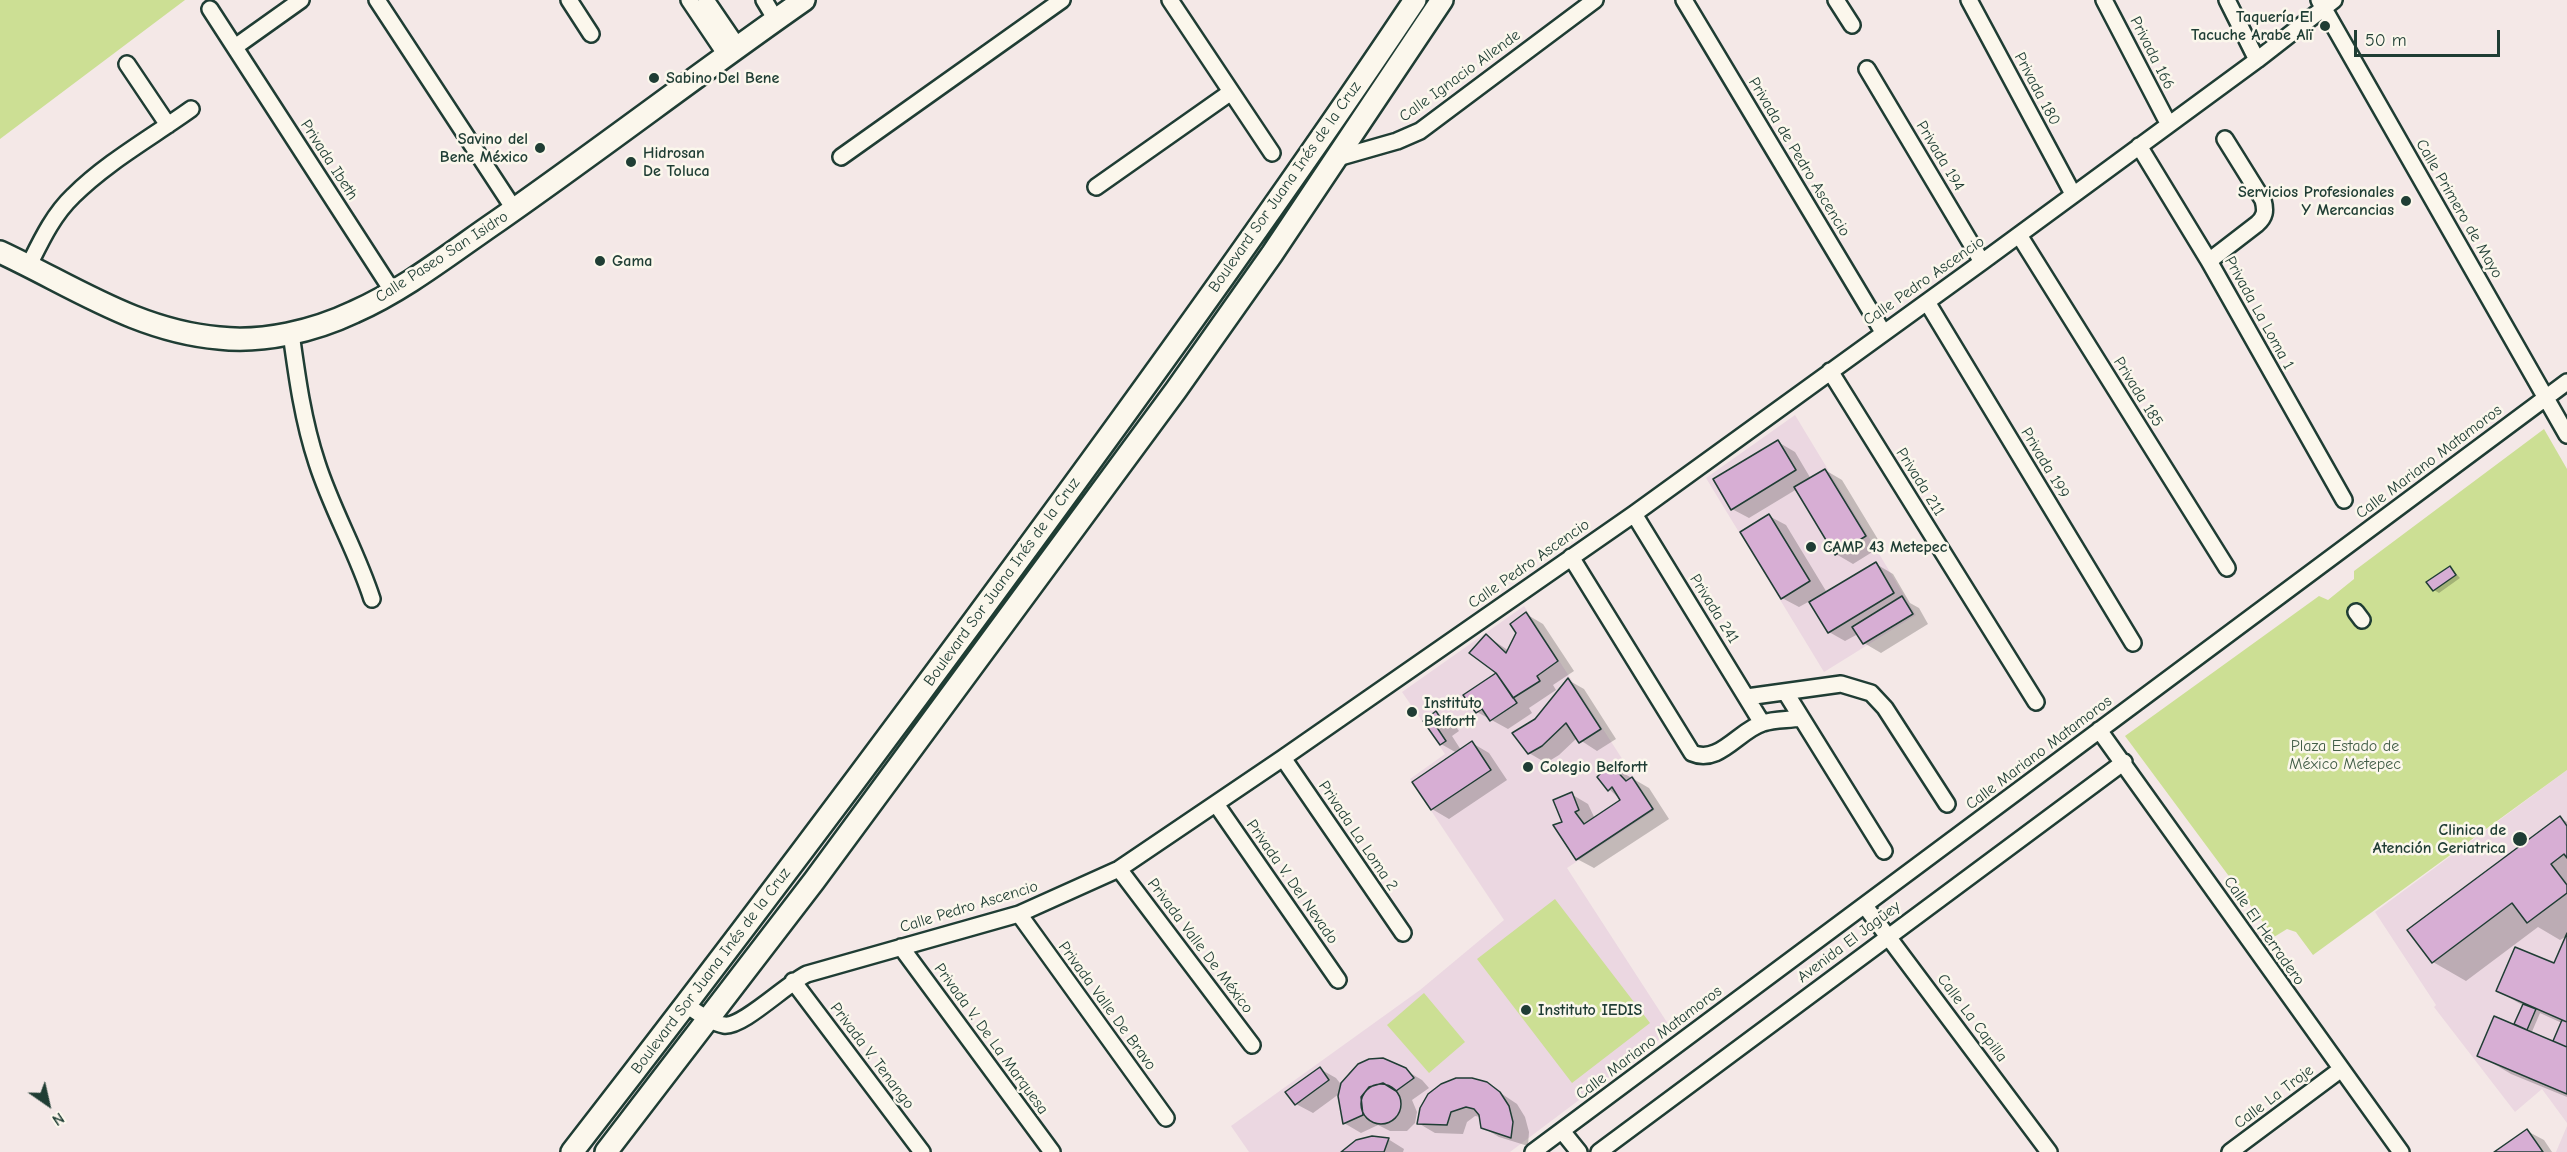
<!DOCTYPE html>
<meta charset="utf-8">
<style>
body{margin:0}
#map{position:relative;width:2567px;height:1152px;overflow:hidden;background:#f4e8e7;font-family:"Comic Neue",sans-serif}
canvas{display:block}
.north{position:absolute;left:18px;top:1074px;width:60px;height:60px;-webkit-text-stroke:4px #fbf7ec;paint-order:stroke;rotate:146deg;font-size:16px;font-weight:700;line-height:24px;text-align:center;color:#1f3d34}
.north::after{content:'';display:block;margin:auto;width:21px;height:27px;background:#1f3d34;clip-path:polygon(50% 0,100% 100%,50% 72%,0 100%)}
.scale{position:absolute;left:2354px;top:30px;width:146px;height:27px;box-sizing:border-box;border:3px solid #1f3d34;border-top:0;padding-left:8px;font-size:18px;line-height:21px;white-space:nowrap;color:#1f3d34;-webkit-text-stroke:4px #fbf7ec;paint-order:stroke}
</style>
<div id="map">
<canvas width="2567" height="1152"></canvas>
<div class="north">N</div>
<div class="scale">50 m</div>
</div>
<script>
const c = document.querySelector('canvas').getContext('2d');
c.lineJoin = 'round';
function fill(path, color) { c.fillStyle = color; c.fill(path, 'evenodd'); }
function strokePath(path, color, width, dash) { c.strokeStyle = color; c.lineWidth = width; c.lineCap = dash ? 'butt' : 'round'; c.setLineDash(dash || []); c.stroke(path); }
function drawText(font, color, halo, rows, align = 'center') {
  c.font = font + ' "Comic Neue",sans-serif'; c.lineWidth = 5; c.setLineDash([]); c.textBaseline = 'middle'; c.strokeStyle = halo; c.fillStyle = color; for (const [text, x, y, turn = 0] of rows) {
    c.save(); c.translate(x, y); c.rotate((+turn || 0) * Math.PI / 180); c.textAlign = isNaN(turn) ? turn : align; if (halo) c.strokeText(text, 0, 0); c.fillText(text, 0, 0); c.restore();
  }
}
fill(new Path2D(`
 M1795,415L1916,615L1824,672L1706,478Z
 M1524,606L1655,810L1567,868L1672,1030L1510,1152H1249L1231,1126L1420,990L1504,920L1410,779L1445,754L1402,692Z
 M2567,770V1123L2542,1089L2515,1112L2434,1007L2436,1005L2375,912Z
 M2567,1126V1152H2556Z`), '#ebd7e1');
fill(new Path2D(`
 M0,0H185L0,139Z
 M2544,429L2567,469V770L2313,955L2296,932L2287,929L2274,937L2125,736L2319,596L2328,600L2354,579V571Z
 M1555,899L1650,1023L1572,1083L1477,959Z
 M1424,993L1465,1042L1429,1073L1387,1025Z`), '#ccdf94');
fill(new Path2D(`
 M1778,442L1795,452L1811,479L1825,470L1842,480L1882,546L1853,564L1836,554L1797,489L1749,518L1732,509Z
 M1769,516L1786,525L1826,591L1818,596L1819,598L1876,564L1893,574L1910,603L1919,608L1928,624L1881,653L1864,643L1858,634L1845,641L1829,632L1810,601L1799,607L1782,598Z
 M2450,567L2460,578L2439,593L2434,590Z
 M1526,614L1543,624L1574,671L1553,685L1556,690L1529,708L1532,713L1508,729L1477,712L1498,673L1487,636L1509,651Z
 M1568,680L1584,689L1616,739L1597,751L1577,738L1559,755L1546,763L1529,753L1536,720Z
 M1437,713L1453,723L1459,731L1452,736L1461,750L1472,743L1489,753L1507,780L1449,819L1432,809L1457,753L1441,744L1425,721Z
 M1611,766L1649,788L1669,819L1594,868L1577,859L1564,822L1571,794L1588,804L1595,819L1622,801L1609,789Z
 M2560,818L2567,822V936L2560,940L2538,927L2466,981L2433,962L2409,930Z
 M2567,937V1097L2511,1074L2479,1055L2525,1029L2524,1006L2498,991L2555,965ZM2533,1011H2536L2525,1037L2523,1036ZM2540,1013L2562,1023L2561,1046L2531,1034Z
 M1358,1065L1405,1070L1422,1080L1429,1088L1412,1100L1417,1112L1415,1123L1407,1131H1390L1378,1125L1361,1133L1344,1123L1339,1094L1313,1113L1296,1104L1320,1069L1336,1078L1343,1087L1349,1073Z
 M1487,1084L1517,1104L1525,1117L1529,1132L1528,1146L1499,1137L1482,1127L1481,1117L1475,1116L1467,1122L1463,1134L1435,1133L1418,1123Z
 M2527,1131L2544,1140L2552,1152H2497Z
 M1388,1139L1404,1149L1403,1152H1343Z`), '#0003');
const building = new Path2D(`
 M1778,440L1796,470L1731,510L1713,479Z
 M1825,469L1866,536L1835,555L1794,487Z
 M1769,514L1810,581L1781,599L1740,532Z
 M1876,562L1894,593L1828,633L1809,602Z
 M2450,566L2456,575L2433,591L2426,582Z
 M1902,596L1913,614L1863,644L1852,627Z
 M1526,612L1558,661L1537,676L1540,681L1513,698L1496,673L1469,653L1486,634L1506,653L1516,633L1510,624Z
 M1496,673L1517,703L1490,721L1482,709L1476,713L1463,695Z
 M1568,678L1601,729L1579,743L1566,723L1542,746L1528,754L1512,733L1535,719Z
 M1436,711L1443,722L1436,726L1446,741L1440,745L1423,721Z
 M1472,741L1491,770L1431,810L1412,782Z
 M1610,764L1626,781L1632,777L1653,809L1576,860L1553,825L1562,822L1553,800L1572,792L1579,810L1575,812L1584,824L1620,800L1612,787L1608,791L1597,777Z
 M2560,816L2567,826V858L2564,854L2551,864L2567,885V893L2527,923L2512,903L2432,963L2407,930Z
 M2567,933V1022L2496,991L2515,947L2554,963Z
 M2523,1004L2536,1009L2527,1030L2514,1024Z
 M2494,1016L2567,1047V1094L2477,1056Z
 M2562,1020L2567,1022V1047L2553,1041Z
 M1383,1058L1406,1068L1414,1078L1396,1091L1383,1083L1369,1087L1361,1097L1363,1115L1343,1124L1338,1096L1341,1083L1358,1064L1369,1059Z
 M1320,1067L1329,1080L1295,1105L1285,1092Z
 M1456,1078H1472L1487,1082L1500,1092L1509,1106L1513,1122L1511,1138L1481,1128L1479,1115L1474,1109L1466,1107L1451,1112L1447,1125L1417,1124L1420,1108L1428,1094L1441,1084Z
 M1361 1104a20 20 0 1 1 40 0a20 20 0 1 1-40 0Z
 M2527,1129L2543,1152H2494Z
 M1372,1136L1389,1138L1384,1152H1341L1356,1140Z`);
fill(building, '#d7aed4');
strokePath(building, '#1f3d34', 1.5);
const street = new Path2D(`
 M377,0L514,209
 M569,0L591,34
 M689,0L726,55
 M706,0L738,47
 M764,0L776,20
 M1170,0L1272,153
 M1684,0L1883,332
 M1836,0L1852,25
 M1969,0L2073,194
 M2104,0L2168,123
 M2227,0L2257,60
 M2319,0L2567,435
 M210,9L393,292
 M235,47L301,0
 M127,64L168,125
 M1867,69L1982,262
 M2139,146L2209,261L2344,500
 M841,157L1062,0
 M1334,159L1397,141L1420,131L1595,0
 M1096,187L1231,92
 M2019,235L2227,568
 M2209,261L2257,224C2265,217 2266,211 2263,200L2225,139
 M29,265C41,241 53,215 73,196C107,162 152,137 191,109
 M1927,302L2133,643
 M291,333C297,377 303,421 317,463C332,510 357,552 372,599
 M1830,371L2036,702
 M1634,514L1762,723
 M1571,557L1692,753C1719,765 1739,730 1763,723C1774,719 1788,720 1800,718
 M2356,612L2362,620
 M1786,693L1884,851
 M1747,697L1841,684L1871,693L1885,708L1947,804
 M2099,730L2401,1152
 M1283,758L1403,933
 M1216,804L1338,980
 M1119,869L1252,1045
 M1865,906L2049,1152
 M1019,914L1166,1118
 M901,947L1052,1152
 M793,981L922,1152
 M686,1005C697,1012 711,1023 724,1025C742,1028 786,984 807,974L1019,914L1119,869L1283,758L1634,514L1982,262L2257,60L2334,0
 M1562,1131L1579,1152
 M1533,1152L2567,382
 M1599,1152L2124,762
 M2230,1152L2340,1070`);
const secondary = new Path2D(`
 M0,252C73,286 137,331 219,338C263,343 314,331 354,312C406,289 452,252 499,220C602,148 701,72 804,0
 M572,1152C729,950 883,745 1034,539C1164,362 1293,183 1415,0
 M606,1152L814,881L1176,390L1272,254L1442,0`);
strokePath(street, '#1f3d34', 20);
strokePath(secondary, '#1f3d34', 26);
strokePath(street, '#fbf7ec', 15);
strokePath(secondary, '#fbf7ec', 21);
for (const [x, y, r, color] of [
 [2325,26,6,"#1f3d34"],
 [654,78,6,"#1f3d34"],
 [540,148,6,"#1f3d34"],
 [631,162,6,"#1f3d34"],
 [2406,201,6,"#1f3d34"],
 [600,261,6,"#1f3d34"],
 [1811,547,6,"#1f3d34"],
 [1412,712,6,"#1f3d34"],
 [1528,767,6,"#1f3d34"],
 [2520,839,8,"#1f3d34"],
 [1526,1010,6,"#1f3d34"]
]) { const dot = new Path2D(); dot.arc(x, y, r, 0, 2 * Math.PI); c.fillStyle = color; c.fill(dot); strokePath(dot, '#fbf7ec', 2); }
drawText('bold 16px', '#1f3d34', '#fbf7ec', [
 ["Taquería El",2313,17,"right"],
 ["Tacuche Arabe Alï",2313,35,"right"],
 ["Sabino Del Bene",666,78],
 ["Savino del",528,139,"right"],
 ["Bene México",528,157,"right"],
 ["Hidrosan",643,153],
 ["De Toluca",643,171],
 ["Servicios Profesionales",2394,192,"right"],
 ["Y Mercancias",2394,210,"right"],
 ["Gama",612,261],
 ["CAMP 43 Metepec",1823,547],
 ["Instituto",1424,703],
 ["Belfortt",1424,721],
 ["Colegio Belfortt",1540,767],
 ["Clinica de",2506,830,"right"],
 ["Atención Geriatrica",2506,848,"right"],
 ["Instituto IEDIS",1538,1010]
], 'left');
drawText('16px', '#1f3d34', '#fbf7ec', [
 ["Privada 166",2152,53,63],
 ["Calle Ignacio Allende",1460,76,-36],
 ["Privada 180",2037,89,62],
 ["Privada 194",1940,156,59],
 ["Privada de Pedro Ascencio",1799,157,59],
 ["Privada Ibeth",329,160,57],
 ["Boulevard Sor Juana Inés de la Cruz",1285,187,-55],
 ["Calle Primero de Mayo",2459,209,60],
 ["Calle Paseo San Isidro",442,257,-33],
 ["Calle Pedro Ascencio",1924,281,-35],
 ["Privada La Loma 1",2259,313,61],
 ["Privada 185",2138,392,58],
 ["Calle Mariano Matamoros",2429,462,-37],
 ["Privada 199",2045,463,59],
 ["Privada 211",1920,482,58],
 ["Calle Pedro Ascencio",1529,564,-35],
 ["Boulevard Sor Juana Inés de la Cruz",1002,582,-54],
 ["Privada 241",1714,609,58],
 ["Calle Mariano Matamoros",2039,753,-37],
 ["Privada La Loma 2",1358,836,56],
 ["Privada V. Del Nevado",1292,882,55],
 ["Calle Pedro Ascencio",969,907,-17],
 ["Calle El Herradero",2264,931,55],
 ["Avenida El Jagüey",1849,942,-37],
 ["Privada Valle De México",1200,946,53],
 ["Boulevard Sor Juana Inés de la Cruz",711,971,-53],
 ["Privada Valle De Bravo",1107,1006,54],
 ["Calle La Capilla",1972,1018,53],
 ["Privada V. De La Marquesa",991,1039,54],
 ["Calle Mariano Matamoros",1649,1043,-37],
 ["Privada V. Tenango",872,1056,53],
 ["Calle La Troje",2274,1097,-37]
]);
drawText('16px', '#425d47', '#fbf7ec', [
 ["Plaza Estado de",2345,746],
 ["México Metepec",2345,764]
]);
</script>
